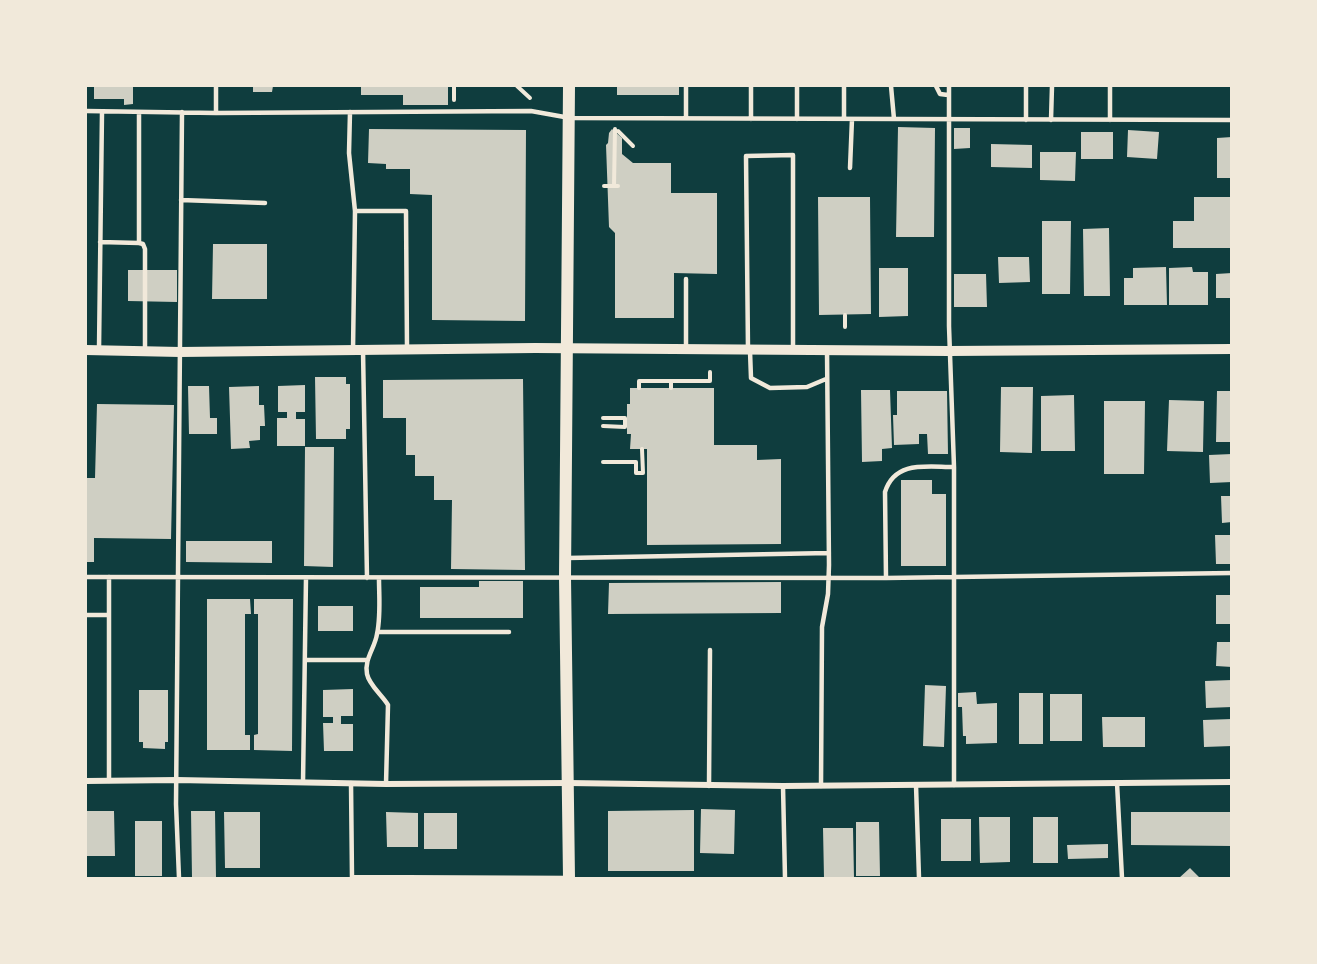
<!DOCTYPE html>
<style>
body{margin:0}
#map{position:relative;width:1317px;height:964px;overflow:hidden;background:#0f3d3e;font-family:Montserrat,sans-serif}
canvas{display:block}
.frame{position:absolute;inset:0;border:87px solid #f1e9da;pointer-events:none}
</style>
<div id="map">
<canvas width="1317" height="964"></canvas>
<div class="frame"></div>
</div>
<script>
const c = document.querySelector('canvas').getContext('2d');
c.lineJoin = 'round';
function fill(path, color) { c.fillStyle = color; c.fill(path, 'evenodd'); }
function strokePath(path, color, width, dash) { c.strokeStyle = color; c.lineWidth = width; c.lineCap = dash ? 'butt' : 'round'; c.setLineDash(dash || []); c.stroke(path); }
fill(new Path2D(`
 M94,86H133V104L124,105V99H94Z
 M253,86H273L272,92H253Z
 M361,86H448V105H403V95H361Z
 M617,86H679V95H617Z
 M898,127L935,128L934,237H896Z
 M954,128H970V148L954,149Z
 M369,129L526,130L525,321L432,320V195L410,194V169H386V164L368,163Z
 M612,129L622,138V154L633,163H671V193H717V274L674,273V318H615V233L609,227L606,145L608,143L609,133Z
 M1128,130L1159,132L1157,159L1127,157Z
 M1081,132H1113V159H1081Z
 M1232,137V178H1217V138Z
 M991,144L1032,145V168L991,167Z
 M1040,152H1076L1075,181L1040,180Z
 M818,197H870L871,314L819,315Z
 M1194,197H1232L1230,248H1173V221H1194Z
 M1042,221H1071L1070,294H1042Z
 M1109,228L1110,296H1084L1083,229Z
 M213,244H267V299H212Z
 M998,257H1029L1030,282L999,283Z
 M1166,267L1167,305H1124V278H1133V268Z
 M1192,267L1193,272H1208V305H1169V268Z
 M879,268H908V316L879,317Z
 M128,270H177V302L128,301Z
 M1232,273V298H1216V274Z
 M954,274H986L987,307H954Z
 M315,377H346V384H350V429H346V439H316Z
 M523,379L525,570L451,569L452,500H434V476H415V455H406V418H383V380Z
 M305,385V412H296V419H305V446H277V418H287V412H278V386Z
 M188,386H209L210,418H217V434H189Z
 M259,386V405H264L265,426H260V440L249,441L250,448L231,449L229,387Z
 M1001,387H1033L1032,453L1000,452Z
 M630,388H714V445H757V460L781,459V544L647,545V449H630L631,434H627V404H630Z
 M861,390H890L892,448L882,449V461L862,462Z
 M897,391H947L948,454H928L927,434H919V444L894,445L893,415H897Z
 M1217,391H1232V442H1216Z
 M1074,395L1075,451H1041V396Z
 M1169,400L1204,401L1203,452L1167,451Z
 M1104,401H1145L1144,474H1104Z
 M97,404L174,405L171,539L94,538V562H86V478H95Z
 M305,447H334L333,567L304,566Z
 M1232,454V482L1210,483L1209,455Z
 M901,480H932V494H946V566H901Z
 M1221,496H1232V522L1222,523Z
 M1215,535H1232V564H1216Z
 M186,541H272V563L186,562Z
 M479,581H523V618H420V587H479Z
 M781,582V613L608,614L609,583Z
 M1216,595H1232V624H1216Z
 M207,599H250L251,614H245V735H250V750H207Z
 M254,599H293L292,751L254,750V735L258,734V614H254Z
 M318,606H353V631H318Z
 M1217,642H1232V667L1216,666Z
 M1232,680V707L1206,708L1205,681Z
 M925,685L946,686L944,747L923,746Z
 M353,689V716H341V724H353V751H324L323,723H333V717H323V690Z
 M139,690H168V742H165V749L143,748V742H139Z
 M976,692L977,704L997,703V743L966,744V736H963L962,707H958V693Z
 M1019,693H1043V744H1019Z
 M1050,694H1082V741H1050Z
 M1102,717H1145V747H1103Z
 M1232,719V746L1204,747L1203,720Z
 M701,809L735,810L734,854L700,853Z
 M694,810V871H608V811Z
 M86,811H114L115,856H86Z
 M191,811H215L216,878H192Z
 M224,812H260V868H225Z
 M386,812L418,813V847H387Z
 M1131,812H1232V846L1131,845Z
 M424,813H457V849H424Z
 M979,817H1010V862L980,863Z
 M1033,817H1058V863H1033Z
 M941,819H971V861H941Z
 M135,821H162V876H135Z
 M856,822H879L880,876H856Z
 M823,828H853L854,878H824Z
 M1108,844V858L1068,859L1067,845Z
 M1190,868L1200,878H1179Z`), '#cfcfc3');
strokePath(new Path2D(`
 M454,86V100
 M517,86L530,98
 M618,131L633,146
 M604,186H618
 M614,186L615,129
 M845,327V315
 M639,388V381H710V372
 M671,388V381
 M603,418H625V427L603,426
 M603,462H636V473H643L642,449`), '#f1e9da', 4);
strokePath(new Path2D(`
 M686,86V118
 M797,86V119
 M891,86L894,119
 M936,86L940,94L948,95
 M949,86V326L954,467V785
 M1110,86V120
 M86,111L216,113L531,111L570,118L1232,120
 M350,112L349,153L355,211L353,350
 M216,113V86
 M751,119V86
 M844,119V86
 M1026,120V86
 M1051,120L1052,86
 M850,168L852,119
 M181,200L265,203
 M355,211H406L407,348
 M100,242L139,243V112
 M139,243L143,244L145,249V350
 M686,279V349
 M99,349L102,112
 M363,350L367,578
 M748,350L746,156L793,155V350
 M750,351L751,378L770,388L807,387L826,379
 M567,558L829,553
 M86,577L886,578L1232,573
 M379,578C379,596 381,616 377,634C375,648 364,659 367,674C369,685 382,695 388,705L386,784
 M886,578L885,492C895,460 927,467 954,467
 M86,615H109
 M378,632H509
 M305,660H367
 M109,781V577
 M303,782L306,578
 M351,783L352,878
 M1117,783L1122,878
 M916,785L919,878
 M709,786L710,650
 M783,786L785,878
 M821,786L822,627L828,594L829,565L827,350
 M352,877L569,878
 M179,878L176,804L182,112`), '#f1e9da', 4.5);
strokePath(new Path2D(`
 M86,781L177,780L386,784L568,783L783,786L1232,782`), '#f1e9da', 6);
strokePath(new Path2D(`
 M86,350L180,352L535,348L949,351L1232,349`), '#f1e9da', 10);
strokePath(new Path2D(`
 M569,878L565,577L569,86`), '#f1e9da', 12);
</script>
